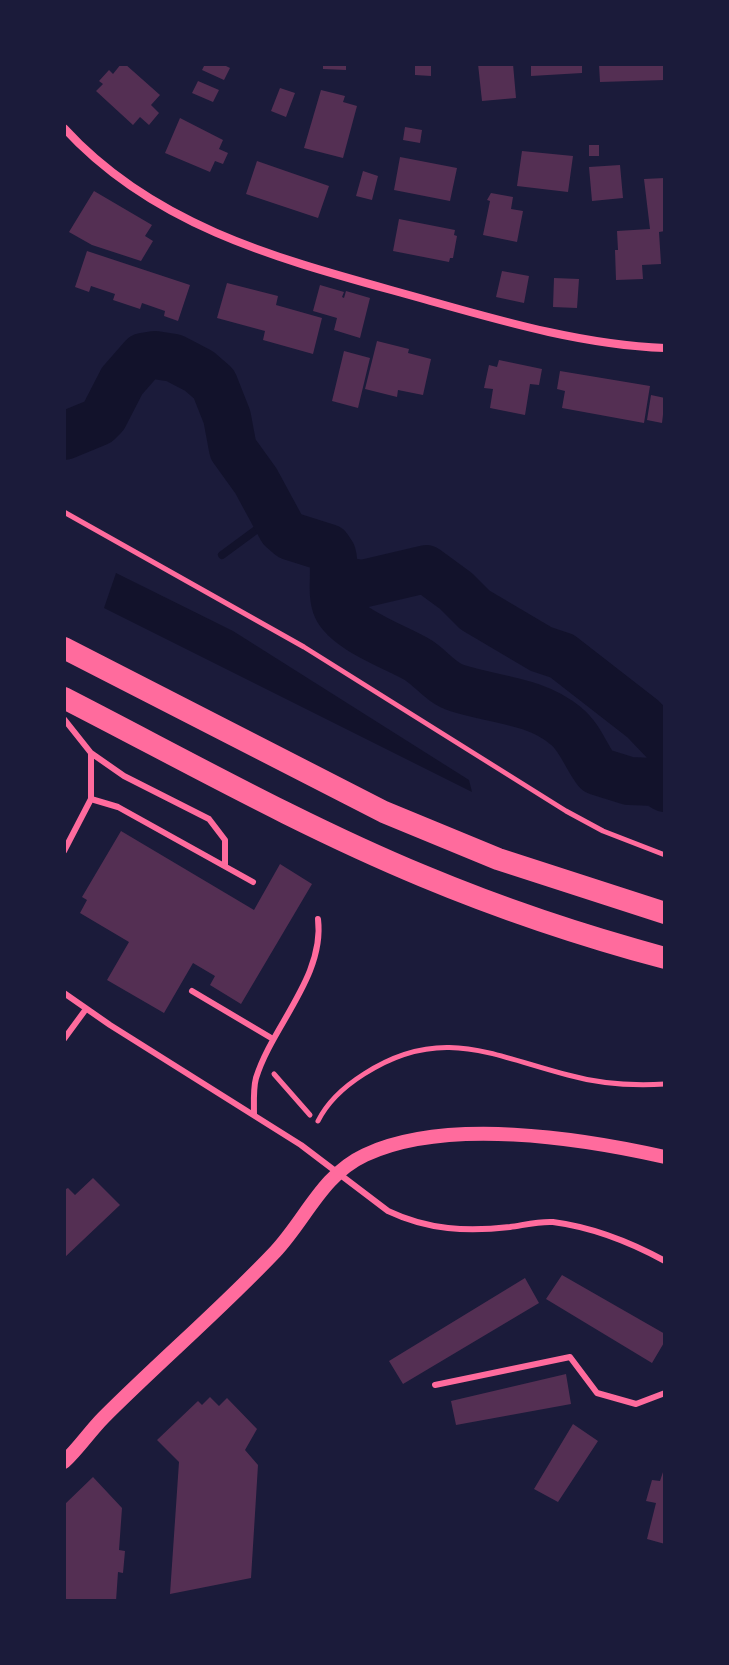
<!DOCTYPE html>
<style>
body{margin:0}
#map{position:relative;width:729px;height:1665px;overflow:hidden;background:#1b1b3a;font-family:"Roboto Serif",serif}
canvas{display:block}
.frame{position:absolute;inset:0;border:66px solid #1b1b3a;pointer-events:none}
</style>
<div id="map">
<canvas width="729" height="1665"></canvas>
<div class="frame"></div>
</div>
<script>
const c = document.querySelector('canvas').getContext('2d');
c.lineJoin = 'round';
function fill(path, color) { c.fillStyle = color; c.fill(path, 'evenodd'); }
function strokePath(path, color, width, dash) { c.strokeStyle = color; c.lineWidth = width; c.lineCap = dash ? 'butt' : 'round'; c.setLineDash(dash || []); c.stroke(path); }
fill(new Path2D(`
 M116,573L233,631L469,780L472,792L104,608Z`), '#12122b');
strokePath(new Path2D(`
 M222,555L275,516`), '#12122b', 8);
strokePath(new Path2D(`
 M64,436L98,422L104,416L122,381L143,357L155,355L174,358L199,371L214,384L227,417L233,449L256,481L282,529L290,536L328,548L332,554C337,571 330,592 337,608C347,630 398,648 418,660C432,669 441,683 457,688C494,700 535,700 566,726C580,737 586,757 597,771L629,781L655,782L665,788
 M335,579L362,584L426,569L456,591L475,610L541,649L562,656L643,719L665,742`), '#12122b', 48);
fill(new Path2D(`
 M121,64H125L160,95L151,105L159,113L149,125L140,117L133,125L96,91L103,84L99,81L109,70L113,74Z
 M205,64H222L230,68L224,80L202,70Z
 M323,64H346V70L323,69Z
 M415,64H431V76L415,75Z
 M478,64H513L516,98L482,101Z
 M531,64H582V73L531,76Z
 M599,64H665V80L600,82Z
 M198,81L219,90L213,102L192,93Z
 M280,88L295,93L286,117L271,111Z
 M321,90L345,96L343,102L357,106L343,158L304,148Z
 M180,118L223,140L219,149L228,153L223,164L215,161L210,172L165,153Z
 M405,127L422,130L420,143L403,140Z
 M589,145H599V156H589Z
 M522,151L573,156L568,192L517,186Z
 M400,157L457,168L450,201L394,190Z
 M257,161L329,186L318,218L246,194Z
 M620,165L623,198L592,201L589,167Z
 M363,171L378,176L372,200L356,196Z
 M665,178V231L659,232L661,264L642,265L643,279L616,280L615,250H618L617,231L650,229L644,179Z
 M94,191L152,225L145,236L153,241L141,261L92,245L69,232Z
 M491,193L513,197L511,209L523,211L517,242L483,235L490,201L487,200Z
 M399,219L455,230L454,235L457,236L453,258H450L449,262L393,251Z
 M87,251L190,285L178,321L164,316L165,311L142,303L140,309L113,300L115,294L91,286L89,292L75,287Z
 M502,271L529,276L524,303L496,297Z
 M554,278L579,279L577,308L553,307Z
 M227,283L278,296L276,305L322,318L313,354L263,340L265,331L217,318Z
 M320,285L344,292L342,297L344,298L346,291L370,298L360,338L334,330L337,318L313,311Z
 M377,341L409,349L408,353L431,359L423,395L398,390L397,397L365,389Z
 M344,351L370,358L358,408L332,401Z
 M499,360L542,369L539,385L530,384L525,415L490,408L493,389L484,388L489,365L497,367Z
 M560,371L650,386L644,423L562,408L565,391L557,389Z
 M651,395L665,398L662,423L647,420Z
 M121,831L254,910L280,864L312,884L241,1004L210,985L215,976L193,963L164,1013L107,980L129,942L80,913L87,900L82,897Z
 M93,1178L120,1205L64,1258V1190L68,1188L75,1195Z
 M562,1275L665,1334V1341L652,1363L546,1299Z
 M525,1278L539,1303L403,1384L389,1361Z
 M566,1374L571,1404L456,1425L451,1401Z
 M210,1397L219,1406L227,1398L257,1429L245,1450L258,1465L251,1578L170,1594L179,1462L157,1440L198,1401L202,1405Z
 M573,1424L598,1441L558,1502L534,1489Z
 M664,1469H665V1544L647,1539L656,1503L646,1501L652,1480L660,1481Z
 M93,1477L122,1508L119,1550L125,1551L123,1573L118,1572L116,1601H64V1505Z`), '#542f53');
strokePath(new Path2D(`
 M64,512L304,647L566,811L603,831L665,855
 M274,1074L310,1115
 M318,1121C328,1101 345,1086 364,1074C440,1025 491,1055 568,1075C600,1084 632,1086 665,1084`), '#ff6b9d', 5);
strokePath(new Path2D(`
 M64,719L91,753V799L64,851
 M91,753L124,776L209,819L225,840V866
 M91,799L118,807L253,882
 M192,991L273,1039
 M64,993L110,1025L301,1145L388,1211C428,1230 467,1232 510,1227C524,1225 540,1221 553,1222C591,1227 632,1243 665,1261
 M64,1039L86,1009
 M254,1115C254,1103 253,1089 256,1078C272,1026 325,976 318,919
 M435,1385L570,1357L597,1393L636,1404L665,1393`), '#ff6b9d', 6);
strokePath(new Path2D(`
 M64,128C160,233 296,263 427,300C505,322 584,345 665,348`), '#ff6b9d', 8);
strokePath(new Path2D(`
 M64,1462C79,1448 90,1431 104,1417C160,1361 221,1309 275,1252C306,1219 322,1175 365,1155C446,1117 580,1138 665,1157`), '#ff6b9d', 14);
strokePath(new Path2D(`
 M64,648L384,812L498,859L665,913
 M64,698C183,759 300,825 423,876C502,909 583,936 665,958`), '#ff6b9d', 22);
</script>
